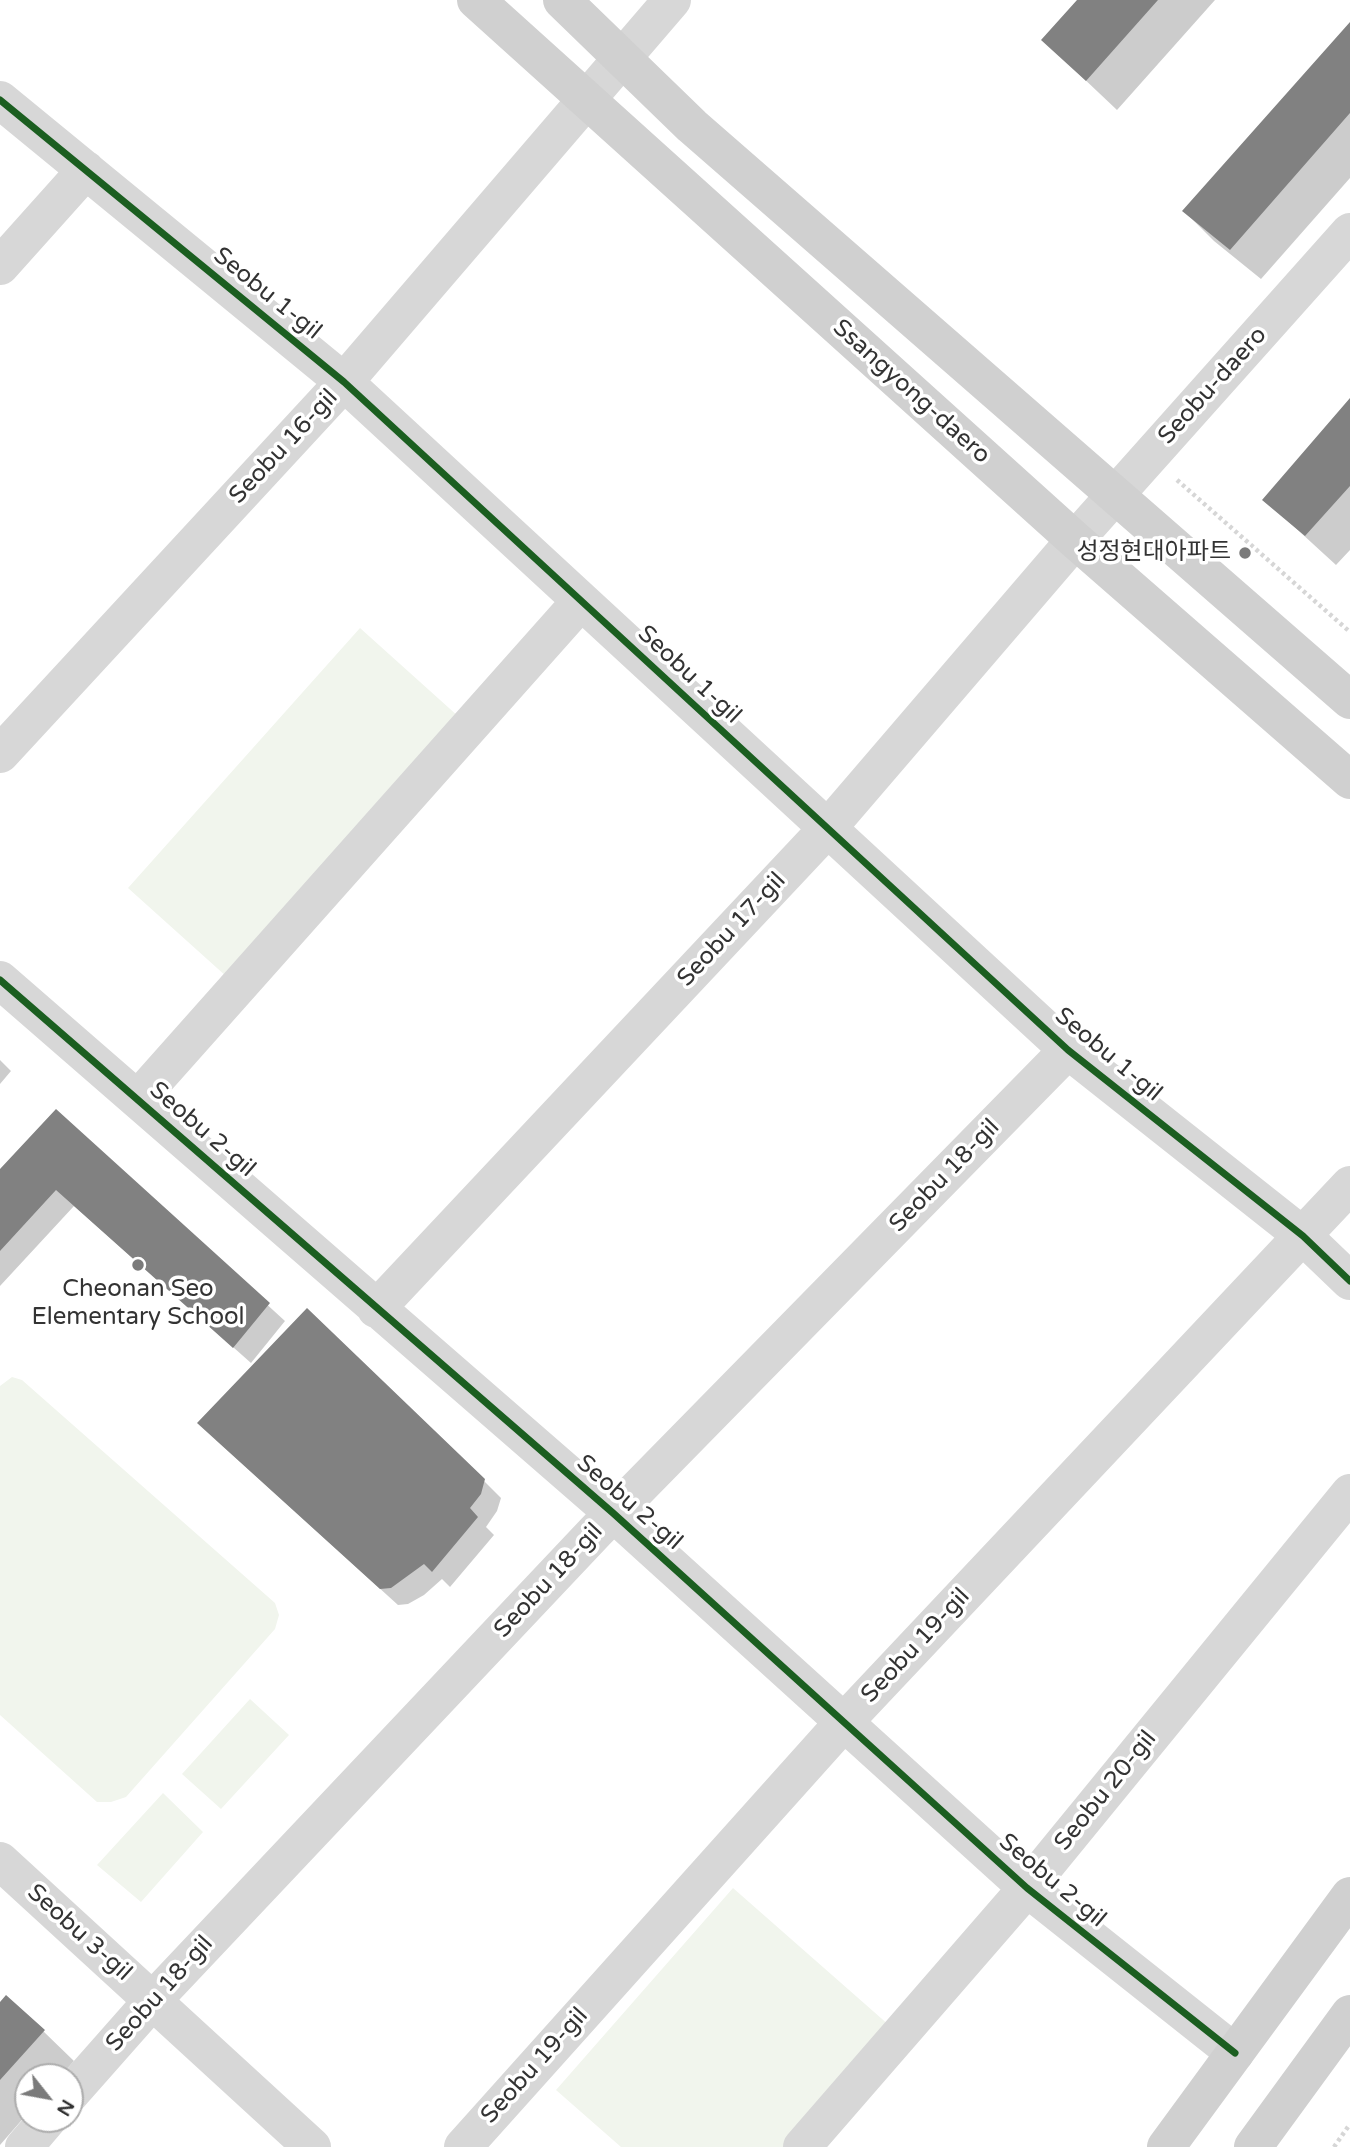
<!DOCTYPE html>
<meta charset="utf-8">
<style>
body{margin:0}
#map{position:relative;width:1350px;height:2147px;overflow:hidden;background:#fff;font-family:"Varela Round",sans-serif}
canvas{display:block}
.north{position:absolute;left:14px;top:2063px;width:70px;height:70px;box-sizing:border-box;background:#fff;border:2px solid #adadad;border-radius:50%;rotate:121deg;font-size:19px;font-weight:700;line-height:28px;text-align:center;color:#333}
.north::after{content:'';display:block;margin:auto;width:24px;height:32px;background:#7a7a7a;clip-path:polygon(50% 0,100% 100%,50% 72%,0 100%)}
</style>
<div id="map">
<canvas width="1350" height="2147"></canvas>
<div class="north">N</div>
</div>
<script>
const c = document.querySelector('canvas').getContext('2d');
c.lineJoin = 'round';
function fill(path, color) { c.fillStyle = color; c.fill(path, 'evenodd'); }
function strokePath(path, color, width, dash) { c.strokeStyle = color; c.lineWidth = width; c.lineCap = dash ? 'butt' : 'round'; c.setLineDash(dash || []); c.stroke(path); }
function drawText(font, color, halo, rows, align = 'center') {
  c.font = font + ' "Varela Round","Noto Sans KR",sans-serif'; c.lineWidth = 7; c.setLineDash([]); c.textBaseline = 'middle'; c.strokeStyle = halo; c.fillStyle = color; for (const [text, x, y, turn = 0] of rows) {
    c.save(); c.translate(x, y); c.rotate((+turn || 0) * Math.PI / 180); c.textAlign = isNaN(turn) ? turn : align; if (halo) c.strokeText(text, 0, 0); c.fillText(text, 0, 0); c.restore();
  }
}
fill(new Path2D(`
 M360,628L459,717L227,977L128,888Z
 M12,1377L22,1380L275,1603L279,1615L275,1629L126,1797L111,1802H97L0,1715V1386Z
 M250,1699L289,1735L221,1809L182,1774Z
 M163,1793L203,1832L141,1902L97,1865Z
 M733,1888L890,2026L784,2147H621L556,2090Z`), '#f1f5ed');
fill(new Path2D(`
 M1080,0H1215L1117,110L1043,40Z
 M1350,25V178L1261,279L1214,241L1184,211Z
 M1350,401V550L1336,565L1265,500Z
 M0,1060L11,1071L0,1084Z
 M56,1112L285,1321L251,1363L74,1206L0,1286V1172Z
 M216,1440L484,1481L501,1498L497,1511L486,1527L494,1535L450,1587L442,1579L424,1595L408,1604L398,1605Z
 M0,2004L43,2031L74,2061L60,2077H28V2113L0,2145Z`), '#0003');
fill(new Path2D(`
 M1077,0H1158L1086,81L1041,40Z
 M1350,22V113L1230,250L1182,211Z
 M1350,398V486L1305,536L1262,500Z
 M56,1109L270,1303L233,1348L56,1190L0,1251V1169Z
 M307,1308L485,1479L481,1494L470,1508L478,1517L432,1572L424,1564L391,1588L380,1589L197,1423Z
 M6,1995L45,2030L0,2080V2002Z`), '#818181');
strokePath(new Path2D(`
 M1177,480L1350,632
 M1334,2147L1350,2124`), '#d6d6d6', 4.5, [3.5, 3.5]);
strokePath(new Path2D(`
 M0,100L344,382L1068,1050L1303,1236L1350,1281
 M0,266L86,170
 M0,754L344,382L672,0
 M0,980L613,1513L1027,1888L1235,2053
 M138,1099L581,601
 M376,1309L827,829L1075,540L1350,232
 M0,1861L312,2147
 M70,2094L153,2000L596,1531L1068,1050
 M24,2147L48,2119
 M463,2147L844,1722L1350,1185
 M802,2147L1027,1888L1350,1493`), '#d7d7d7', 38);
strokePath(new Path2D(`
 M476,0L1075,540L1350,780
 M562,0L692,126L1350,700
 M1166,2147L1350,1896
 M1253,2147L1350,2014`), '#d0d0d0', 38);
strokePath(new Path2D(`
 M0,100L344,382L1068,1050L1303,1236L1350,1281
 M0,980L613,1513L1027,1888L1235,2053`), '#1b5e20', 7);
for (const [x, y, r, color] of [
 [1245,553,7,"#7a7a7a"],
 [138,1265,7,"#7a7a7a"]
]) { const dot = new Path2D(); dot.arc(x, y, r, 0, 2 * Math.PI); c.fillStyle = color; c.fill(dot); strokePath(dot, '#fff', 2.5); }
drawText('24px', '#333', '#fff', [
 ["Seobu 1-gil",267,294,39],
 ["Seobu-daero",1213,386,-48],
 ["Ssangyong-daero",911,392,42],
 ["Seobu 16-gil",284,447,-47],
 ["Seobu 1-gil",689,675,43],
 ["Seobu 17-gil",732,930,-47],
 ["Seobu 1-gil",1108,1055,40],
 ["Seobu 2-gil",202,1130,41],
 ["Seobu 18-gil",945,1176,-46],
 ["Seobu 2-gil",629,1503,41],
 ["Seobu 18-gil",549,1581,-47],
 ["Seobu 19-gil",916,1646,-47],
 ["Seobu 20-gil",1106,1791,-51],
 ["Seobu 2-gil",1052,1881,40],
 ["Seobu 3-gil",79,1933,42],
 ["Seobu 18-gil",160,1994,-48],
 ["Seobu 19-gil",535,2066,-48]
]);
drawText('24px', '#333', '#fff', [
 ["성정현대아파트",1231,553],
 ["Cheonan Seo",138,1290,"center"],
 ["Elementary School",138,1318,"center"]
], 'right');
</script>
